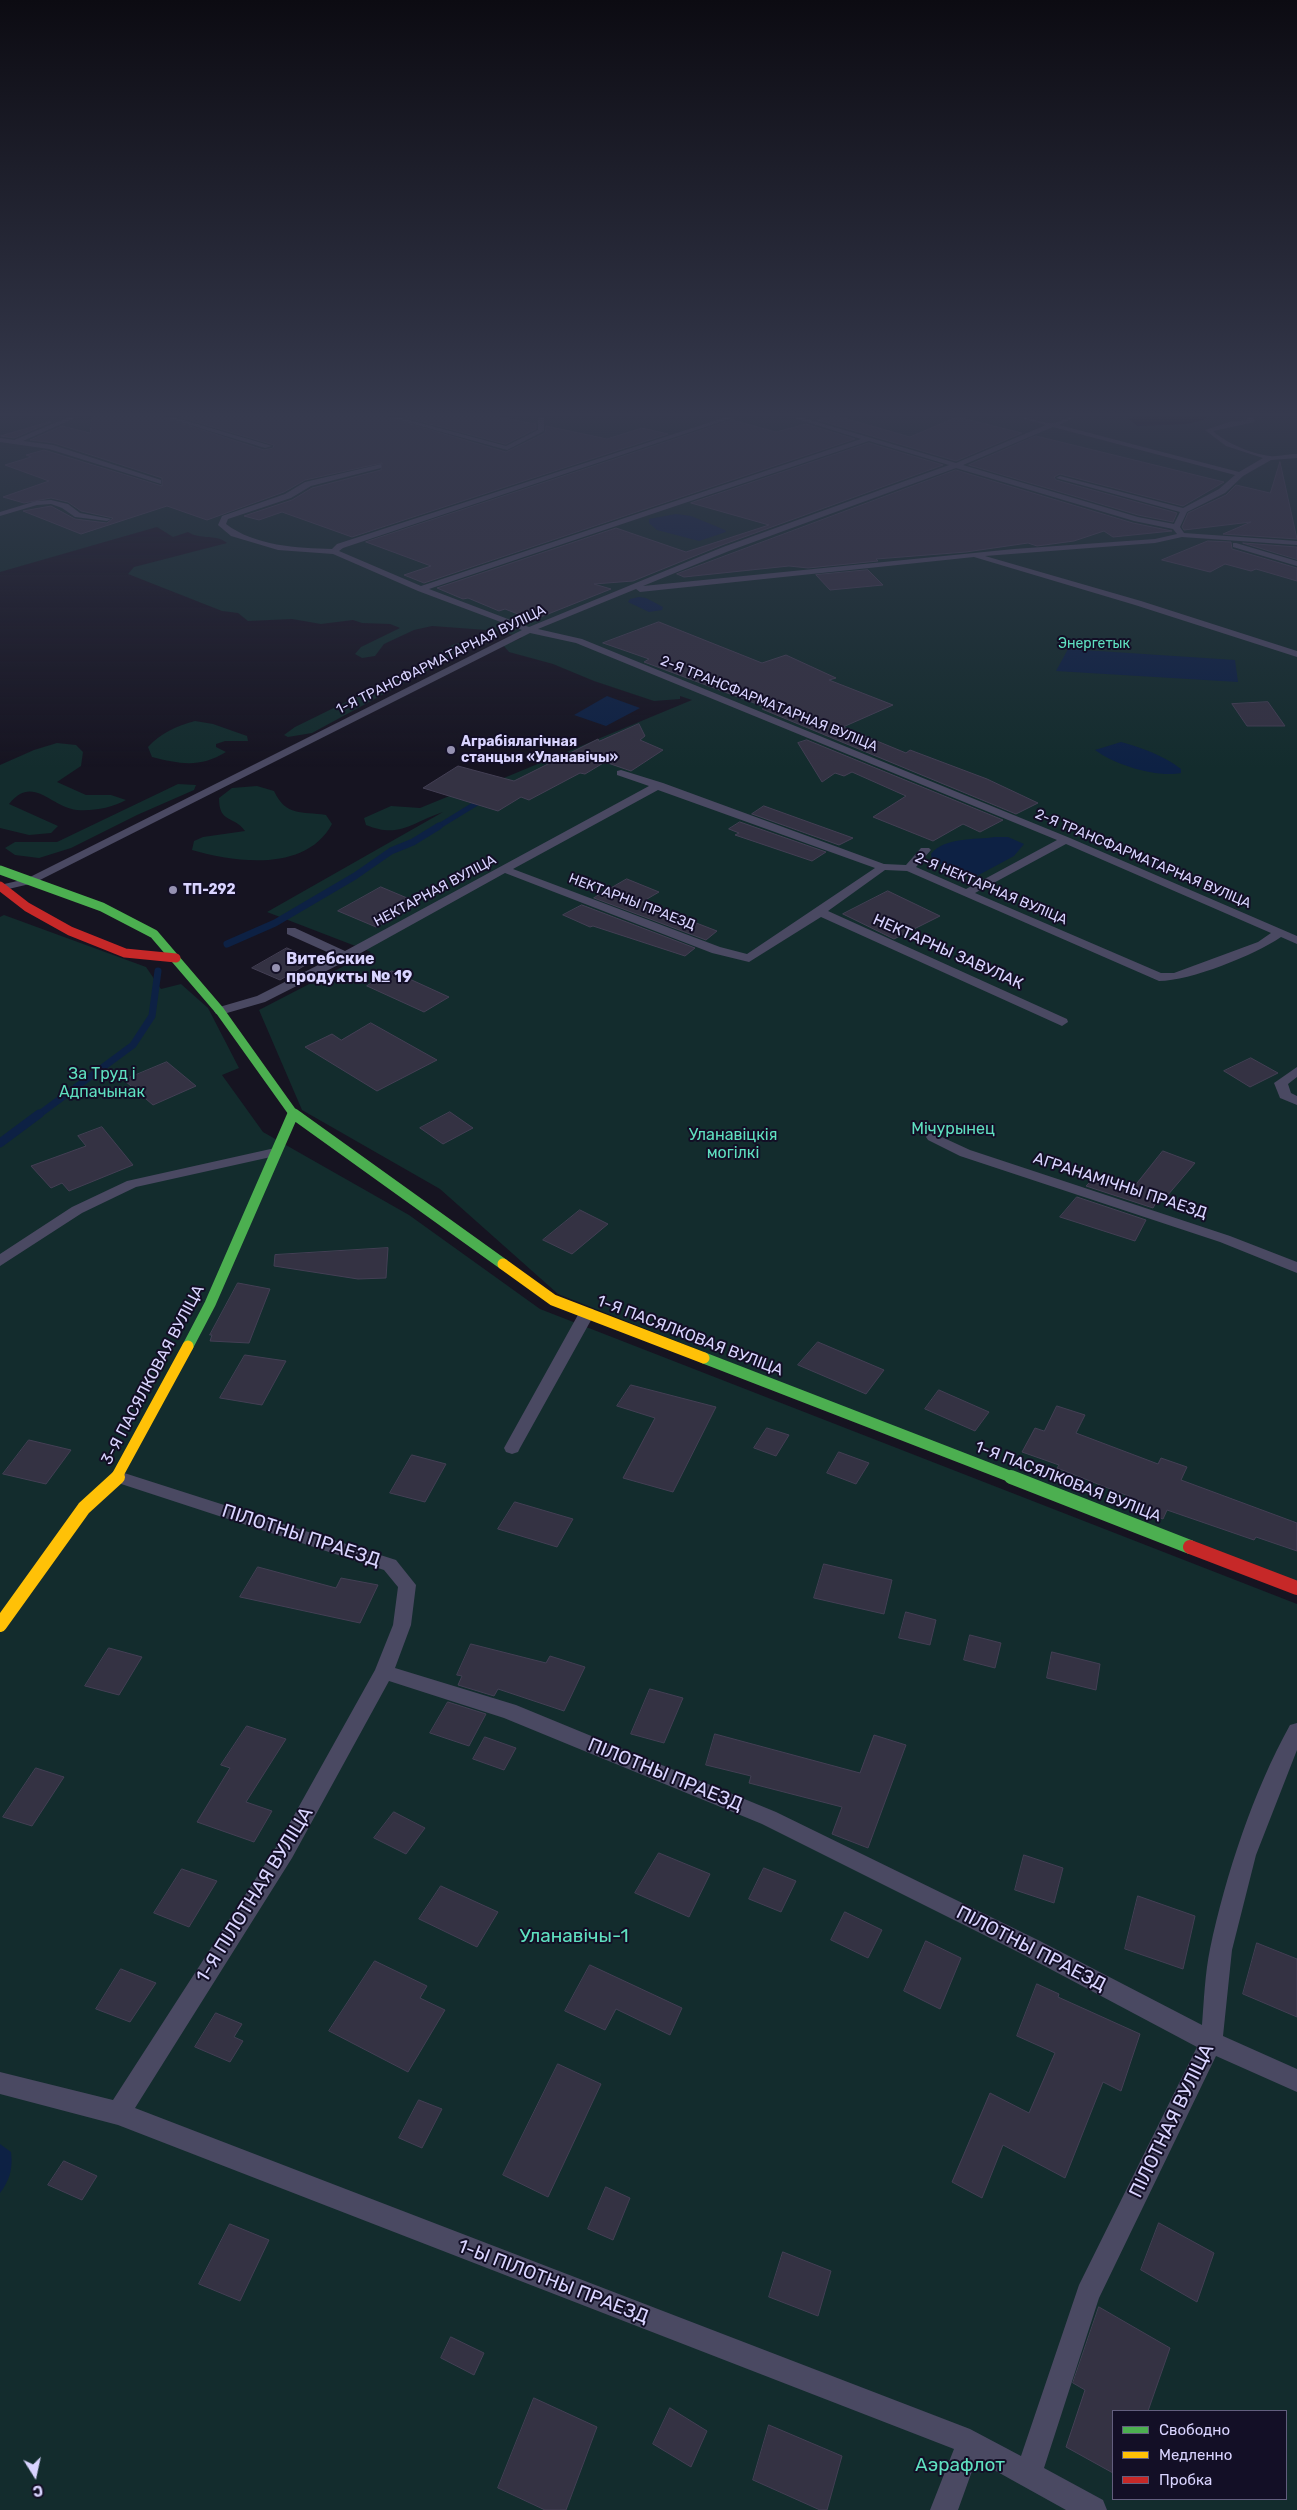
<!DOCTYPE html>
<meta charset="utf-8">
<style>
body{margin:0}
#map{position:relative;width:1297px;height:2510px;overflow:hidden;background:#161421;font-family:Rubik,sans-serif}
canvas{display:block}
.legend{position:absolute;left:1112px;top:2410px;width:175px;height:90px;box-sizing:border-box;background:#130f26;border:1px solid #625e7d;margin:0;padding:6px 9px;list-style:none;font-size:15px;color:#d9d4ff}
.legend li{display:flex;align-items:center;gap:10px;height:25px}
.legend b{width:25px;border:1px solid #625e7d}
.north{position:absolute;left:10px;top:2450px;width:50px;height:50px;-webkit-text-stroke:4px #130f26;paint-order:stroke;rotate:170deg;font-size:14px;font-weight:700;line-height:20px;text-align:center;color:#d9d4ff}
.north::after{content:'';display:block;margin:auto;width:18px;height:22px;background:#d9d4ff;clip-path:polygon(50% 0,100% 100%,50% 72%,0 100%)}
</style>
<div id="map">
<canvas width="1297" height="2510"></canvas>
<ul class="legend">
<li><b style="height:6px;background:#4caf50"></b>Свободно</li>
<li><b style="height:6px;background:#ffc107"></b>Медленно</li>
<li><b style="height:6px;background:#c62828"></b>Пробка</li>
</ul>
<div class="north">С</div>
</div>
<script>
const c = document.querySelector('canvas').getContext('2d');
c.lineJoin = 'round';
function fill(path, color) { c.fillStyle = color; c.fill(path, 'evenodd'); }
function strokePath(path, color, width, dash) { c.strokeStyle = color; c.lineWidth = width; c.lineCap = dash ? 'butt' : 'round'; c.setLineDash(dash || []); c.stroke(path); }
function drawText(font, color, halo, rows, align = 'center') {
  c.font = font + ' Rubik,sans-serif'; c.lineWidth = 4; c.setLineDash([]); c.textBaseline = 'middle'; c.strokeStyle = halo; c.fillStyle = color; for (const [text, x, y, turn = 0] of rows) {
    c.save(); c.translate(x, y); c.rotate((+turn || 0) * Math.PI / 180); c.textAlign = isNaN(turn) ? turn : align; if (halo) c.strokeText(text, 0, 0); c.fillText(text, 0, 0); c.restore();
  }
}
fill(new Path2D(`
 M0,417H1133L1128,419L1138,426L1186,424L1204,420L1206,417H1297V1588L558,1294L440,1189L302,1110L259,1010L371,952L267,912L443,812C412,822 400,839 366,825L364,818L391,806L420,808L469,788L499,780L692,700L680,696V699L654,701L594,681L553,664L509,652L503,645L522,638L500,631L432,626L414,630L384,644L375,656L362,658L355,654L361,647L400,628L390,624L362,623L353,620L321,624L292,619L248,621L238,613L222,611L128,574L134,567L227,543C217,534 200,540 188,532L173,537L157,527L0,572Z
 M469,642L476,644L312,733L288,737L284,735L295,727L411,670L454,644Z
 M195,721L213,724L247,736L248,741H225L216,744V747L226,752C200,768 180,764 152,757L148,747C161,733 176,726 195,721Z
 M57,743L76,745L83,752L81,766L57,782L86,795H111L126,800C111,808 95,811 77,810C50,807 33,774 9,804L58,826L51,833L29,835L0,828V765L34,750Z
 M178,784L196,785L194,790L137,815L71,848L39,858L15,855L5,848L15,842H57Z
 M257,786L274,791C286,817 302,811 326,815L332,824C306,872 237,863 192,850L194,841L203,837L245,831C234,815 219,824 219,798L232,788Z
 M4,915L146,967L161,989L181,984L208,1008L239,1068L222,1075L263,1132L409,1215L540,1309L1297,1604V2510H0V917ZM1113,2411H1286V2499H1113Z`), '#132c2d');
fill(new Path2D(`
 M676,514L691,516L725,530L726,532L699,541L657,530L649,523V519Z
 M639,597L646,598L663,607L662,610L649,612L628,602L630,599Z
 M1068,649L1235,660L1238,682L1056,671Z
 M607,696L640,708L606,726L574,715Z
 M1121,742C1142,748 1163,755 1181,769V773C1157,778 1115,765 1095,750Z
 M995,837H1008L1024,844L1014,856L975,877L932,861L931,854C944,837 975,840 995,837Z
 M0,2144L11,2152C13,2168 10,2180 0,2193Z`), '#0d2144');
strokePath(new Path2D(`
 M436,828L485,798`), '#0d2144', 5.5);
strokePath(new Path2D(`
 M227,944L275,923L355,876L391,851L413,842L439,826
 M37,1116L133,1045L152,1016L158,971`), '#0d2144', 7);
strokePath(new Path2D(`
 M0,1143L39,1114`), '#0d2144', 9);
const building = new Path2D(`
 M92,417H162L264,450L273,448L274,445L179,417H386L506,452L545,433L546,426L607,439L642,428L668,434L352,537L282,512L259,520L244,516L292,500L312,488L381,470L382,463L305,480L284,492L207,520L167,506L81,534L23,511L51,506L75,519L107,523L113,518L81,511L68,502L51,498L24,503L3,497L49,481L5,465L31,457L26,455L44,450L162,486V478L54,443L30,440L62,426L90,433Z
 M404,417H498L536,424V429L506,444Z
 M830,417H840L910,437L957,417L1022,433L956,461L818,420Z
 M732,420L776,432L806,424L855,439L424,583L404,575L431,566L366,542Z
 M49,422H51L14,438L1,436Z
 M1036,436L1224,482L1183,506L1060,474L1054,477L1056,480L1177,513L1173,522L1138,515L969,465Z
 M869,443L943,465L722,545L633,581L594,584L611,589L533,620L505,609L499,611L468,598L463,599L437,588L616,528L686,552L769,525L691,503Z
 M1280,462L1297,539L1223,534L1251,522L1184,530L1182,527L1188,513L1226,495L1236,485L1270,493Z
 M956,470L1133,523L1172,531L1113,537L1104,531L1074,541L1037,546L1028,543L966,552L876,559L878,561L808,568L789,566L684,577L677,574Z
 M1208,541L1231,542L1232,549L1297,568V581L1256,569L1251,571L1225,564L1210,572L1162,560Z
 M1243,543L1297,547V559Z
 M868,570L883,585L830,590L816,575Z
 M659,622L762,663L786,655L836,678L829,680L893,705L843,727L906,753L910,750L987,779L1038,803L1016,814L762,709L765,707L644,662L649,659L603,643Z
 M1268,702L1285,726H1247L1232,704Z
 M639,724L645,736L640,740L663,750L631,771L605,762L585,774L580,773L529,800L521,797L498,811L423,788L458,766L514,781L598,739L599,741Z
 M807,740L1003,820L980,832L963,824L933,841L873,817L906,796L852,772L844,776L835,773L822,782L798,743Z
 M764,806L853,838L839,845L752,814Z
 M740,822L826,852L812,861L735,835L739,833L729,829Z
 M627,879L659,892L642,902L717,931L706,940L594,898Z
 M381,887L419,903L376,927L338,911Z
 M888,891L940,916L894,939L843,914Z
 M582,905L695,948L685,956L593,926L590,927L563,915Z
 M287,948L314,960L280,980L252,968Z
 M392,971L449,997L424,1012L367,986Z
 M371,1023L437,1060L377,1091L305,1047L332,1034L341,1040Z
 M1251,1058L1278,1073L1250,1087L1224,1071Z
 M167,1062L196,1086L153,1105L124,1080Z
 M450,1112L473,1128L443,1144L420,1128Z
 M102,1127L133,1165L69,1191L62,1183L51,1188L31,1166L86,1146L78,1136Z
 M1163,1151L1195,1163L1167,1196L1161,1194L1153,1208L1086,1186L1095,1177L1131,1190Z
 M1077,1197L1146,1220L1135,1241L1060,1217Z
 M580,1210L608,1224L572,1254L543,1240Z
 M388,1248L386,1278L358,1279L274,1266L275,1255Z
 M238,1283L270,1289L249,1343L210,1341L212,1335H210Z
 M818,1342L884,1370L866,1394L798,1365Z
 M245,1355L286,1361L262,1405L220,1398Z
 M631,1385L716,1407L673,1492L623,1478L655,1418L617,1406Z
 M939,1390L989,1412L975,1431L925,1409Z
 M1057,1406L1085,1415L1076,1433L1158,1464L1161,1458L1187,1467L1181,1480L1297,1523V1551L1256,1537L1254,1540L1167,1510L1163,1519L1137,1509L1141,1501L1057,1468L1059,1465L1022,1452L1035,1428L1044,1431Z
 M767,1428L789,1435L776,1456L754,1448Z
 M29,1440L71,1450L46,1484L3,1474Z
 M839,1452L869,1463L856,1484L827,1473Z
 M412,1455L446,1464L425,1502L390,1493Z
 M515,1502L573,1519L557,1547L498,1529Z
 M824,1564L892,1580L884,1614L814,1598Z
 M258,1567L336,1588L341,1578L378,1585L360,1623L240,1597Z
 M906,1612L936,1620L930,1645L899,1638Z
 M970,1635L1001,1643L995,1668L964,1660Z
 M471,1644L546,1663L550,1656L585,1667L564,1711L498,1689L494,1696L458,1685L462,1676L457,1675Z
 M109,1648L142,1657L119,1695L85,1686Z
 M1052,1652L1100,1664L1096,1690L1047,1678Z
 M650,1689L683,1698L664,1743L631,1734Z
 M448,1702L486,1714L469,1746L430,1733Z
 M247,1726L286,1739L246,1802L272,1811L254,1842L197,1822L230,1768L221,1765Z
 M715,1734L860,1773L874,1735L906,1745L868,1848L832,1834L842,1807L749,1783L751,1776L706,1765Z
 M485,1737L516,1748L504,1770L473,1759Z
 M36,1768L64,1777L32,1826L3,1817Z
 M394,1812L425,1828L406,1854L374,1838Z
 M659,1853L710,1874L689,1917L635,1893Z
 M1024,1855L1063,1868L1054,1903L1015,1890Z
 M764,1868L796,1881L781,1912L749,1899Z
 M182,1869L217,1881L189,1927L154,1913Z
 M441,1886L498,1912L477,1947L419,1919Z
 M1138,1896L1195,1916L1183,1969L1125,1949Z
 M845,1912L882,1930L868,1958L831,1940Z
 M926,1941L961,1958L940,2009L904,1991Z
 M1257,1943L1297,1959V2017L1243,1994Z
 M375,1961L427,1986L420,1998L445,2010L408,2072L329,2031Z
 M590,1965L682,2008L670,2035L616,2009L605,2030L565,2011Z
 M121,1969L156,1983L130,2022L96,2009Z
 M1037,1984L1059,1994L1058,1997L1140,2034L1121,2091L1103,2082L1065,2178L1003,2145L982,2198L952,2182L990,2093L1029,2113L1055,2053L1017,2036Z
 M216,2013L242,2024L234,2037L243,2041L230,2062L195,2047Z
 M558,2064L601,2084L548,2197L503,2175Z
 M419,2100L442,2109L422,2148L399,2138Z
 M64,2161L97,2176L82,2200L48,2185Z
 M606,2187L630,2198L613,2240L588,2229Z
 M1159,2223L1214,2253L1197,2302L1141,2270Z
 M230,2224L269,2240L240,2301L199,2284Z
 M783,2252L831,2271L818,2316L769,2297Z
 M1099,2307L1170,2348L1148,2411H1113V2473L1066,2447L1085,2390L1073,2383Z
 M451,2337L484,2353L474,2375L441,2358Z
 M534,2398L597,2427L566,2510H545L498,2488Z
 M670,2408L707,2431L691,2467L653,2444Z
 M769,2425L842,2456L827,2510H820L753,2480Z`);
fill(building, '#343243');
strokePath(building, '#433f54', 1);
fill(new Path2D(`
 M69,417H77L23,441L53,445L161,480V484L49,449L0,442V438L14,440Z
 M164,417H173L272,446L265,448Z
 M388,417H398L506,446L538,430V417H544V431L507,450Z
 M726,417H735L343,548L339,551L421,586L861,439L791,417H800L956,463L1046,425L1018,417C1029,417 1040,423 1051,423C1059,423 1066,417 1075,417L1059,425L1239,472L1263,458L1226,446L1205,430L1229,422L1248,420L1246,417H1253L1255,422L1213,431C1226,443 1252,454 1270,456C1278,457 1288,454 1297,454V458L1271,460L1243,476L1225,493L1187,512L1180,527L1184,533L1297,541V545L1182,537L1155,543L985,556L1141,601L1297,651V657L1135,605L974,557L640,592L636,589L538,629L582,639L1070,838L1297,936V944L1281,937C1255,955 1190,981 1159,981L907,871L885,870L828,911L1067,1019L1068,1022L1062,1026L821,917L749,962L712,953L505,873L350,959L265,1002L220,1015L216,1014L214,1011L216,1008L257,996L336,956L287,934V928H295L345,951L649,786L617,775V771L621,770L663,783L884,864L906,865L921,848H929L931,850L916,867L966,889L1057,840L576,643L530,633L34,883L0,891V885L26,879L522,630L418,591L333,554L278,550L231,536L218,525L222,516L285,494L305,482L381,464V468L311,486L291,498L228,519L226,524C255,546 297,548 332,549L337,544ZM1053,427L1235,475L1219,489L1183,508L1060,476L1056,478L1180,512L1174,524L1138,517L963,465ZM869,441L949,465L723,547L529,627L429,589ZM956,468L1134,521L1173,529L1177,534L1155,539L1014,549L643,586L729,551ZM658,790L875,868L747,954L720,947L513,869ZM1066,844L1271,933L1258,942L1174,973H1161L975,893Z
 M51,500L68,504L80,513L111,519L107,521L75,517L62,508L51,504L37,505L0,516V512L36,501Z
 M1236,543L1297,561V566L1233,547V543Z
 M1297,1067V1077L1288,1084L1291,1093L1297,1096V1105L1280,1098L1274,1083Z
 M933,1133L970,1150L1230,1236L1297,1262V1273L1220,1242L960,1156L928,1140L926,1137L928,1134Z
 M275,1148L282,1152L280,1155L136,1187L82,1213L0,1266V1254L72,1207L127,1181Z
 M587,1308L593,1309L595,1313L520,1448L518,1452L512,1454L506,1452L504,1448L579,1313L581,1309Z
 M118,1471L396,1560L416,1585L411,1625L395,1668L516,1705L776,1812L1038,1940L1202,2025C1204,2000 1205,1973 1210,1949C1226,1874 1253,1792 1290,1725L1297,1723V1750L1256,1855L1232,1950L1223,2036L1297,2069V2092L1216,2056L1099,2298L1044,2468L1103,2500L1107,2510H1066L976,2460L958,2510H930L954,2449L118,2125L0,2094V2072L113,2100L278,1844L375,1670L393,1625L398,1587L384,1570L112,1481L109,1477L112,1473ZM389,1681L504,1718L762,1824L1022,1954L1197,2047L1079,2285L1021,2456L970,2429L135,2108L292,1858Z`), '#4a4962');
strokePath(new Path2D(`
 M0,870L102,907L154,934L220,1011L295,1116`), '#4caf50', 9);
strokePath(new Path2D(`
 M294,1114L503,1264
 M188,1346L210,1304L293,1114
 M704,1358L1014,1478`), '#4caf50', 11);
strokePath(new Path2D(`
 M1011,1477L1190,1547`), '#4caf50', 14);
strokePath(new Path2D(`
 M503,1264L553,1300L704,1358
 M116,1478L188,1346`), '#ffc107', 11);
strokePath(new Path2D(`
 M0,1625L84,1508L118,1477`), '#ffc107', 14);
strokePath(new Path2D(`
 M0,886L27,907L70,931L125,953L176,958`), '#c62828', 9);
strokePath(new Path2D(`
 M1190,1547L1297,1588`), '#c62828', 14);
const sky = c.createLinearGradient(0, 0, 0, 768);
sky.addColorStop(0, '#0c0b12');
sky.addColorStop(0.54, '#363a4e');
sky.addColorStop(1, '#363a4e00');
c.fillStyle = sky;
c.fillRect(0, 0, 1297, 768);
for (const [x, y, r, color] of [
 [451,750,5,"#9591b1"],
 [173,890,5,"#9591b1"],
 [276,968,5,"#9591b1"]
]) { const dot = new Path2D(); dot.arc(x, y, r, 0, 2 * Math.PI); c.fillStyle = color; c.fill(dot); strokePath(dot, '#130f26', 2); }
drawText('14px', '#5fe0c0', '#130f26', [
 ["Энергетык",1094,644]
]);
drawText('14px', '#d9d4ff', '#130f26', [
 ["1-Я ТРАНСФАРМАТАРНАЯ ВУЛІЦА",441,660,-26],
 ["2-Я ТРАНСФАРМАТАРНАЯ ВУЛІЦА",769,704,22],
 ["2-Я ТРАНСФАРМАТАРНАЯ ВУЛІЦА",1143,859,23],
 ["2-Я НЕКТАРНАЯ ВУЛІЦА",991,889,23],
 ["НЕКТАРНАЯ ВУЛІЦА",435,891,-28],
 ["НЕКТАРНЫ ПРАЕЗД",632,902,21]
]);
drawText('bold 14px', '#d9d4ff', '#130f26', [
 ["Аграбіялагічная",461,742],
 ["станцыя «Уланавічы»",461,758],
 ["ТП-292",183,890]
], 'left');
drawText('16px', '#d9d4ff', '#130f26', [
 ["НЕКТАРНЫ ЗАВУЛАК",948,952,24],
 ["АГРАНАМІЧНЫ ПРАЕЗД",1120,1186,18],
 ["1-Я ПАСЯЛКОВАЯ ВУЛІЦА",690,1336,21],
 ["3-Я ПАСЯЛКОВАЯ ВУЛІЦА",153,1375,-62],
 ["1-Я ПАСЯЛКОВАЯ ВУЛІЦА",1068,1482,21]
]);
drawText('bold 16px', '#d9d4ff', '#130f26', [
 ["Витебские",286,959],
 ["продукты № 19",286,977]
], 'left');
drawText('16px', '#5fe0c0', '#130f26', [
 ["За Труд і",102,1074],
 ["Адпачынак",102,1092],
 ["Мічурынец",953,1129],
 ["Уланавіцкія",733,1135],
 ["могілкі",733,1153]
]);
drawText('19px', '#d9d4ff', '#130f26', [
 ["ПІЛОТНЫ ПРАЕЗД",301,1536,18],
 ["ПІЛОТНЫ ПРАЕЗД",665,1775,22],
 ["1-Я ПІЛОТНАЯ ВУЛІЦА",255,1895,-58],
 ["ПІЛОТНЫ ПРАЕЗД",1031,1949,27],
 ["ПІЛОТНАЯ ВУЛІЦА",1172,2121,-64],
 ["1-Ы ПІЛОТНЫ ПРАЕЗД",553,2282,21]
]);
drawText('19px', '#5fe0c0', '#130f26', [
 ["Уланавічы-1",574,1937],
 ["Аэрафлот",960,2466]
]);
</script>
